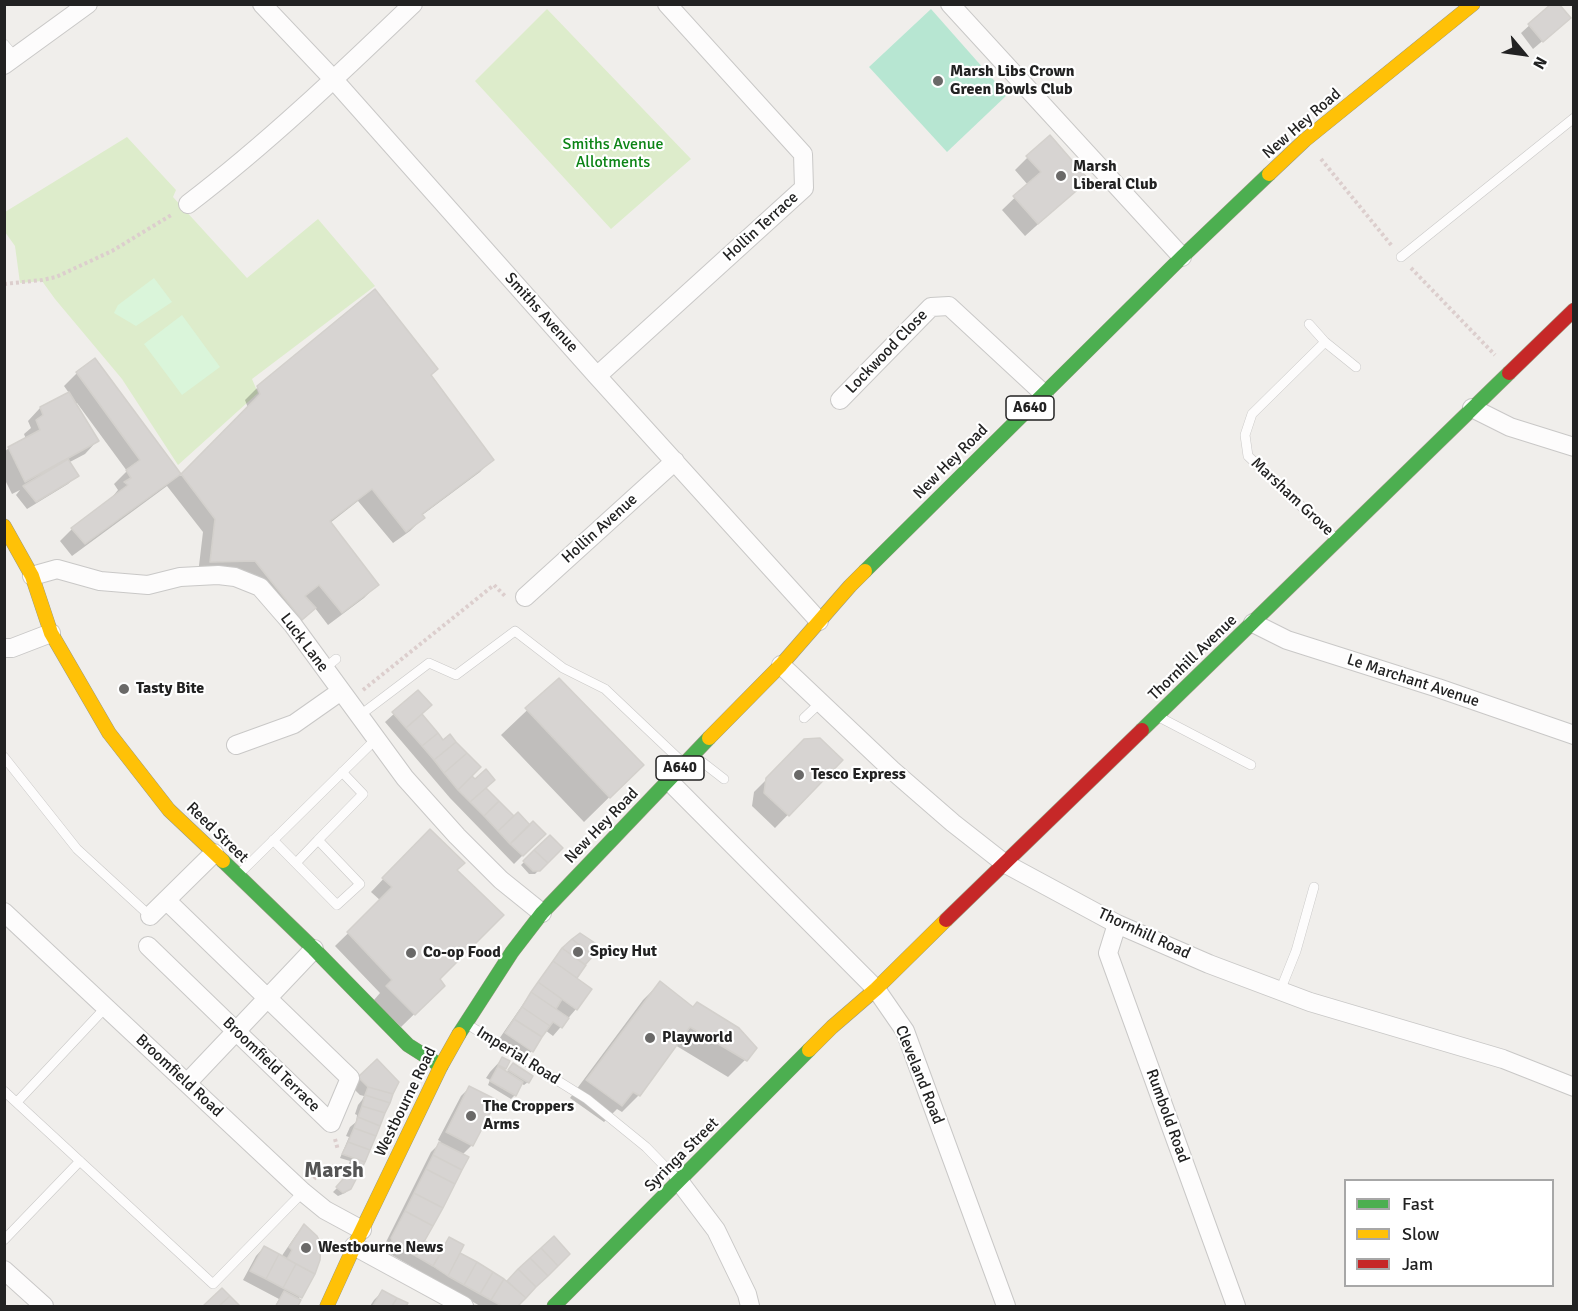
<!DOCTYPE html>
<style>
body{margin:0}
#map{position:relative;width:1578px;height:1311px;overflow:hidden;background:#f0eeeb;font-family:Signika,sans-serif}
canvas{display:block}
.frame{position:absolute;inset:0;border:6px solid #222;pointer-events:none}
.legend{position:absolute;left:1344px;top:1179px;width:210px;height:108px;box-sizing:border-box;background:#fff;border:2px solid #a7a7a7;margin:0;padding:8px 10px;list-style:none;font-size:18px;color:#222}
.legend li{display:flex;align-items:center;gap:12px;height:30px}
.legend b{width:30px;border:2px solid #a7a7a7}
.north{position:absolute;left:1494px;top:24px;width:60px;height:60px;-webkit-text-stroke:4px #fff;paint-order:stroke;rotate:119deg;font-size:16px;font-weight:700;line-height:24px;text-align:center;color:#222}
.north::after{content:'';display:block;margin:auto;width:21px;height:27px;background:#222;clip-path:polygon(50% 0,100% 100%,50% 72%,0 100%)}
</style>
<div id="map">
<canvas width="1578" height="1311"></canvas>
<div class="frame"></div>
<ul class="legend">
<li><b style="height:8px;background:#4caf50"></b>Fast</li>
<li><b style="height:8px;background:#ffc107"></b>Slow</li>
<li><b style="height:8px;background:#c62828"></b>Jam</li>
</ul>
<div class="north">N</div>
</div>
<script>
const c = document.querySelector('canvas').getContext('2d');
c.lineJoin = 'round';
function fill(path, color) { c.fillStyle = color; c.fill(path, 'evenodd'); }
function strokePath(path, color, width, dash) { c.strokeStyle = color; c.lineWidth = width; c.lineCap = dash ? 'butt' : 'round'; c.setLineDash(dash || []); c.stroke(path); }
function drawText(font, color, halo, rows, align = 'center') {
  c.font = font + ' Signika,sans-serif'; c.lineWidth = 4.5; c.setLineDash([]); c.textBaseline = 'middle'; c.strokeStyle = halo; c.fillStyle = color; for (const [text, x, y, turn = 0] of rows) {
    c.save(); c.translate(x, y); c.rotate((+turn || 0) * Math.PI / 180); c.textAlign = isNaN(turn) ? turn : align; if (halo) c.strokeText(text, 0, 0); c.fillText(text, 0, 0); c.restore();
  }
}
fill(new Path2D(`
 M547,9L691,159L611,229L475,81Z
 M127,137L176,190L173,197L247,278L318,219L375,286L252,379L258,393L178,465L122,379L55,299L42,281L20,283L15,246L5,232V212Z`), '#ddeccb');
fill(new Path2D(`
 M154,278L172,302L136,326L114,313L118,305Z
 M182,315L220,367L182,395L144,344Z`), '#daf5da');
fill(new Path2D(`
 M931,9L1007,95L947,152L869,67Z`), '#b7e6d2');
fill(new Path2D(`
 M1553,4L1560,26L1533,49L1521,33Z
 M1028,157L1087,180L1025,236L1002,210L1028,185L1015,170Z
 M94,360L181,476L248,408L245,400L258,387L429,376L492,459L480,472L421,516L423,518L410,531L393,543L358,501L330,523L377,585L364,598L328,625L315,608L301,621L288,631L242,573L198,574L203,532L167,486L72,556L60,541L72,529L114,497L113,496L118,490L114,484L127,471L77,403L75,404L97,441L85,454L68,463L77,476L68,484L27,509L16,495L20,490L12,494L4,478V452L9,448L26,439L24,434L31,428L28,421L40,408L69,393L64,386L77,373Z
 M559,680L642,765L584,822L501,735Z
 M418,692L420,714L470,776L514,818L544,834L514,864L450,798L385,722Z
 M805,741L841,760L775,828L752,806L754,792Z
 M550,837L561,848L535,874H529L521,865Z
 M417,843L455,870L438,979L443,986L401,1027L374,1000L380,993L335,946L381,901L371,892Z
 M563,949L584,966L575,979L576,1009L553,1036L545,1030L532,1051L523,1059L497,1042L554,959Z
 M660,983L692,1009L755,1048L745,1060L728,1077L675,1045L639,1095L622,1112L617,1109L604,1122L570,1098L643,1000Z
 M502,1059L504,1068L502,1071L506,1073L509,1069L528,1082L524,1085L520,1083L515,1095L511,1099L488,1085L490,1080L486,1078L490,1072Z
 M376,1061L364,1161L349,1189L345,1193L338,1196L333,1192L340,1185L350,1161L340,1158L349,1137L346,1136L350,1127L356,1122L357,1115L355,1114L358,1105L362,1100L364,1096L360,1095L351,1086Z
 M469,1088L472,1145L462,1155L422,1241L439,1251L449,1239L458,1253L507,1283L554,1238L532,1289L516,1306H480L385,1251L383,1248L431,1152L441,1142L438,1140L461,1096Z
 M304,1226L319,1260L298,1300H299L296,1306H275L279,1299L243,1280L256,1256L264,1247L281,1257L296,1235Z
 M382,1292L410,1306H370L374,1300Z`), '#0003');
const building = new Path2D(`
 M1551,4H1559L1571,18L1543,42L1528,24Z
 M1050,135L1089,180L1038,224L1013,196L1041,172L1026,156Z
 M375,289L438,369L431,375L494,460L422,514L425,518L406,532L372,489L330,521L379,585L342,613L319,585L305,596L316,608L302,620L255,561L210,562L215,519L181,474L260,394L257,386Z
 M95,358L181,474L85,544L71,528L128,485L124,482L131,478L126,470L140,460L76,372Z
 M69,392L99,441L25,482L8,447L40,430L36,420L43,415L40,407Z
 M68,459L79,476L36,502L23,486Z
 M559,678L644,765L610,798L525,708Z
 M418,690L432,705L406,728L392,712Z
 M422,714L438,733L422,746L406,728Z
 M438,733L443,740L450,734L456,742L434,760L422,746Z
 M820,738L843,760L789,816L764,793L766,778L804,739Z
 M456,742L467,753L444,773L434,760Z
 M467,753L481,767L458,790L444,773Z
 M486,769L495,780L470,802L458,790L472,776L475,779Z
 M486,788L499,801L484,816L470,802Z
 M499,801L514,816L498,831L484,816Z
 M518,812L530,825L510,844L498,831Z
 M533,821L546,834L523,856L510,844Z
 M430,829L465,863L457,870L504,915L440,979L445,986L415,1015L386,986L392,980L347,932L392,887L382,878Z
 M550,835L563,848L548,863L534,850Z
 M534,850L548,863L540,871H533L523,861Z
 M580,933L601,947L593,956L572,939Z
 M572,939L593,956L585,965L562,948Z
 M562,948L586,965L577,978L553,961Z
 M553,961L592,989L577,1010L538,982Z
 M660,981L693,1007L697,1002L739,1028L757,1048L747,1061L690,1027L640,1096L633,1092L622,1106L586,1080Z
 M538,982L562,999L556,1009L531,992Z
 M531,992L569,1018L562,1028L553,1022L550,1026L522,1007Z
 M522,1007L550,1026L542,1037L514,1019Z
 M514,1019L542,1037L533,1052L505,1033Z
 M502,1057L510,1061L506,1069L498,1065Z
 M377,1059L399,1082L393,1094L368,1087L358,1077Z
 M513,1063L533,1076L529,1083L508,1070Z
 M498,1066L523,1082L516,1096L490,1081Z
 M469,1086L497,1100L473,1146L446,1132Z
 M368,1087L393,1094L390,1103L365,1095Z
 M365,1095L390,1103L385,1113L362,1106Z
 M362,1106L385,1113L380,1126L358,1117Z
 M358,1117L380,1126L376,1136L354,1128Z
 M354,1128L376,1136L370,1150L348,1142Z
 M348,1142L370,1150L365,1162L342,1154Z
 M439,1142L469,1157L462,1170L433,1155Z
 M433,1155L462,1170L455,1184L426,1169Z
 M353,1158L365,1162L351,1189L343,1193L336,1187L343,1179Z
 M426,1169L455,1184L443,1208L414,1193Z
 M414,1193L443,1208L433,1226L405,1211Z
 M405,1211L433,1226L416,1256L393,1243L391,1238Z
 M304,1224L317,1236L321,1244L320,1260L315,1274L287,1259L292,1250L289,1247Z
 M554,1236L570,1254L558,1266L541,1248Z
 M449,1237L464,1245L448,1276L433,1266Z
 M424,1241L442,1251L433,1266L416,1256Z
 M264,1246L279,1254L266,1279L250,1271Z
 M541,1248L558,1266L548,1276L530,1258Z
 M460,1253L477,1262L464,1285L448,1276Z
 M279,1254L296,1264L283,1288L266,1279Z
 M530,1258L548,1276L536,1287L518,1269Z
 M477,1262L493,1272L480,1294L464,1285Z
 M296,1264L315,1274L302,1298L283,1288Z
 M518,1269L536,1287L526,1298L507,1281Z
 M493,1272L504,1279L491,1300L480,1294Z
 M504,1279L526,1298L518,1306H502L491,1300Z
 M222,1288L230,1296L219,1306H203Z
 M382,1290L397,1298L392,1306H373Z
 M284,1291L301,1300L298,1306H276Z
 M230,1296L240,1306H219Z
 M397,1298L408,1303L406,1306H392Z`);
fill(building, '#d7d4d2');
strokePath(building, '#d3d0cc', 1.5);
const lane = new Path2D(`
 M4,44L15,57
 M1401,257L1574,118
 M1309,324L1325,342L1356,367
 M1325,342L1252,414L1245,435L1248,456L1336,539
 M324,669L336,659
 M359,716L429,663L456,675L515,631L563,668L605,689L680,760
 M1159,717L1251,765
 M804,718L821,702
 M4,757L77,849L150,916
 M697,758L724,779
 M273,840L337,905L360,884L318,840L363,794L342,772
 M296,863L318,840
 M239,874L376,739
 M1280,991L1296,951L1314,887
 M470,1026L587,1099L646,1147L677,1179
 M4,1091L213,1284L303,1192
 M17,1102L106,1007
 M4,1240L80,1161`);
const street = new Path2D(`
 M262,4L334,80L597,376L819,621
 M950,4L1182,257
 M4,65L88,4
 M188,204C268,143 341,73 413,4
 M597,376L804,188L803,154L667,4
 M840,400L931,307L949,306L1044,394
 M1472,408L1510,427L1574,447
 M32,576L57,569L100,581L148,585L180,577L218,575L235,577L260,587L293,625L405,778L457,836L501,880L542,913
 M525,597L675,461
 M1253,623L1287,640L1438,688L1574,735
 M4,648H12L51,633
 M781,665L892,770L953,823L1004,863L1117,924L1209,964L1310,1002L1503,1059L1574,1087
 M236,745L294,724L341,691
 M669,781L876,989L905,1031L1006,1306
 M4,912L303,1192L325,1210L362,1230
 M150,916L214,853
 M1117,924L1108,953L1236,1306
 M148,946L331,1123L350,1078L166,900
 M187,1083L314,949
 M679,1181L716,1230L747,1294L750,1306
 M354,1246L464,1306
 M4,1270L44,1306`);
const fast = new Path2D(`
 M865,571L1182,257L1269,174
 M1142,730L1509,373
 M223,861L314,949L408,1045L441,1066
 M459,1034L512,952L542,913L709,738
 M554,1306L809,1050`);
const slow = new Path2D(`
 M1269,174L1305,140L1473,4
 M4,526L32,576L51,633L109,733L169,810L223,861
 M709,738L781,665L850,586L865,571
 M809,1050L832,1027L876,989L946,920
 M327,1306L358,1238L441,1066L459,1034`);
const jam = new Path2D(`
 M1509,373L1574,310
 M946,920L1142,730`);
strokePath(lane, '#c9c8c7', 10);
strokePath(street, '#c9c8c7', 20);
strokePath(fast, '#999a82', 15);
strokePath(slow, '#999a82', 15);
strokePath(jam, '#999a82', 15);
strokePath(new Path2D(`
 M1321,159L1392,246
 M1411,268L1495,355
 M4,284L42,280L56,277L112,251L173,214
 M363,690L494,585L506,597
 M335,1139L338,1150
 M314,1179L321,1171`), '#dccecd', 4, [3, 3]);
strokePath(lane, '#fdfcfc', 9);
strokePath(street, '#fdfcfc', 18);
strokePath(fast, '#4caf50', 14);
strokePath(slow, '#ffc107', 14);
strokePath(jam, '#c62828', 14);
for (const [x, y, r, color] of [
 [938,81,6,"#6a6968"],
 [1061,176,6,"#6a6968"],
 [124,689,6,"#6a6968"],
 [799,775,6,"#6a6968"],
 [578,952,6,"#6a6968"],
 [411,953,6,"#6a6968"],
 [650,1038,6,"#6a6968"],
 [471,1116,6,"#6a6968"],
 [306,1248,6,"#6a6968"]
]) { const dot = new Path2D(); dot.arc(x, y, r, 0, 2 * Math.PI); c.fillStyle = color; c.fill(dot); strokePath(dot, '#fff', 2); }
for (const [x, y, w] of [
 [1030,408,48],
 [680,768,48]
]) { const box = new Path2D(); box.roundRect(x - w / 2, y - 12, w, 24, 4.5); c.fillStyle = '#fff'; c.fill(box); strokePath(box, '#222', 1.5); }
drawText('bold 15px', '#222', null, [
 ["A640",1030,408],
 ["A640",680,768]
]);
drawText('bold 16px', '#222', '#fff', [
 ["Marsh Libs Crown",950,72],
 ["Green Bowls Club",950,90],
 ["Marsh",1073,167],
 ["Liberal Club",1073,185],
 ["Tasty Bite",136,689],
 ["Tesco Express",811,775],
 ["Spicy Hut",590,952],
 ["Co-op Food",423,953],
 ["Playworld",662,1038],
 ["The Croppers",483,1107],
 ["Arms",483,1125],
 ["Westbourne News",318,1248]
], 'left');
drawText('16px', '#222', '#fff', [
 ["New Hey Road",1302,124,-41],
 ["Hollin Terrace",761,227,-42],
 ["Smiths Avenue",541,313,48],
 ["Lockwood Close",887,352,-46],
 ["New Hey Road",951,462,-45],
 ["Marsham Grove",1292,497,43],
 ["Hollin Avenue",600,529,-42],
 ["Luck Lane",304,643,53],
 ["Thornhill Avenue",1193,658,-44],
 ["Le Marchant Avenue",1413,681,18],
 ["New Hey Road",602,826,-46],
 ["Reed Street",217,833,44],
 ["Thornhill Road",1144,934,25],
 ["Imperial Road",518,1056,32],
 ["Broomfield Terrace",271,1065,44],
 ["Cleveland Road",919,1075,68],
 ["Broomfield Road",179,1076,43],
 ["Westbourne Road",406,1102,-64],
 ["Rumbold Road",1167,1116,70],
 ["Syringa Street",682,1155,-45]
]);
drawText('16px', '#0c8416', '#fff', [
 ["Smiths Avenue",613,145],
 ["Allotments",613,163]
]);
drawText('bold 22px', '#555', '#fff', [
 ["Marsh",334,1171]
]);
</script>
